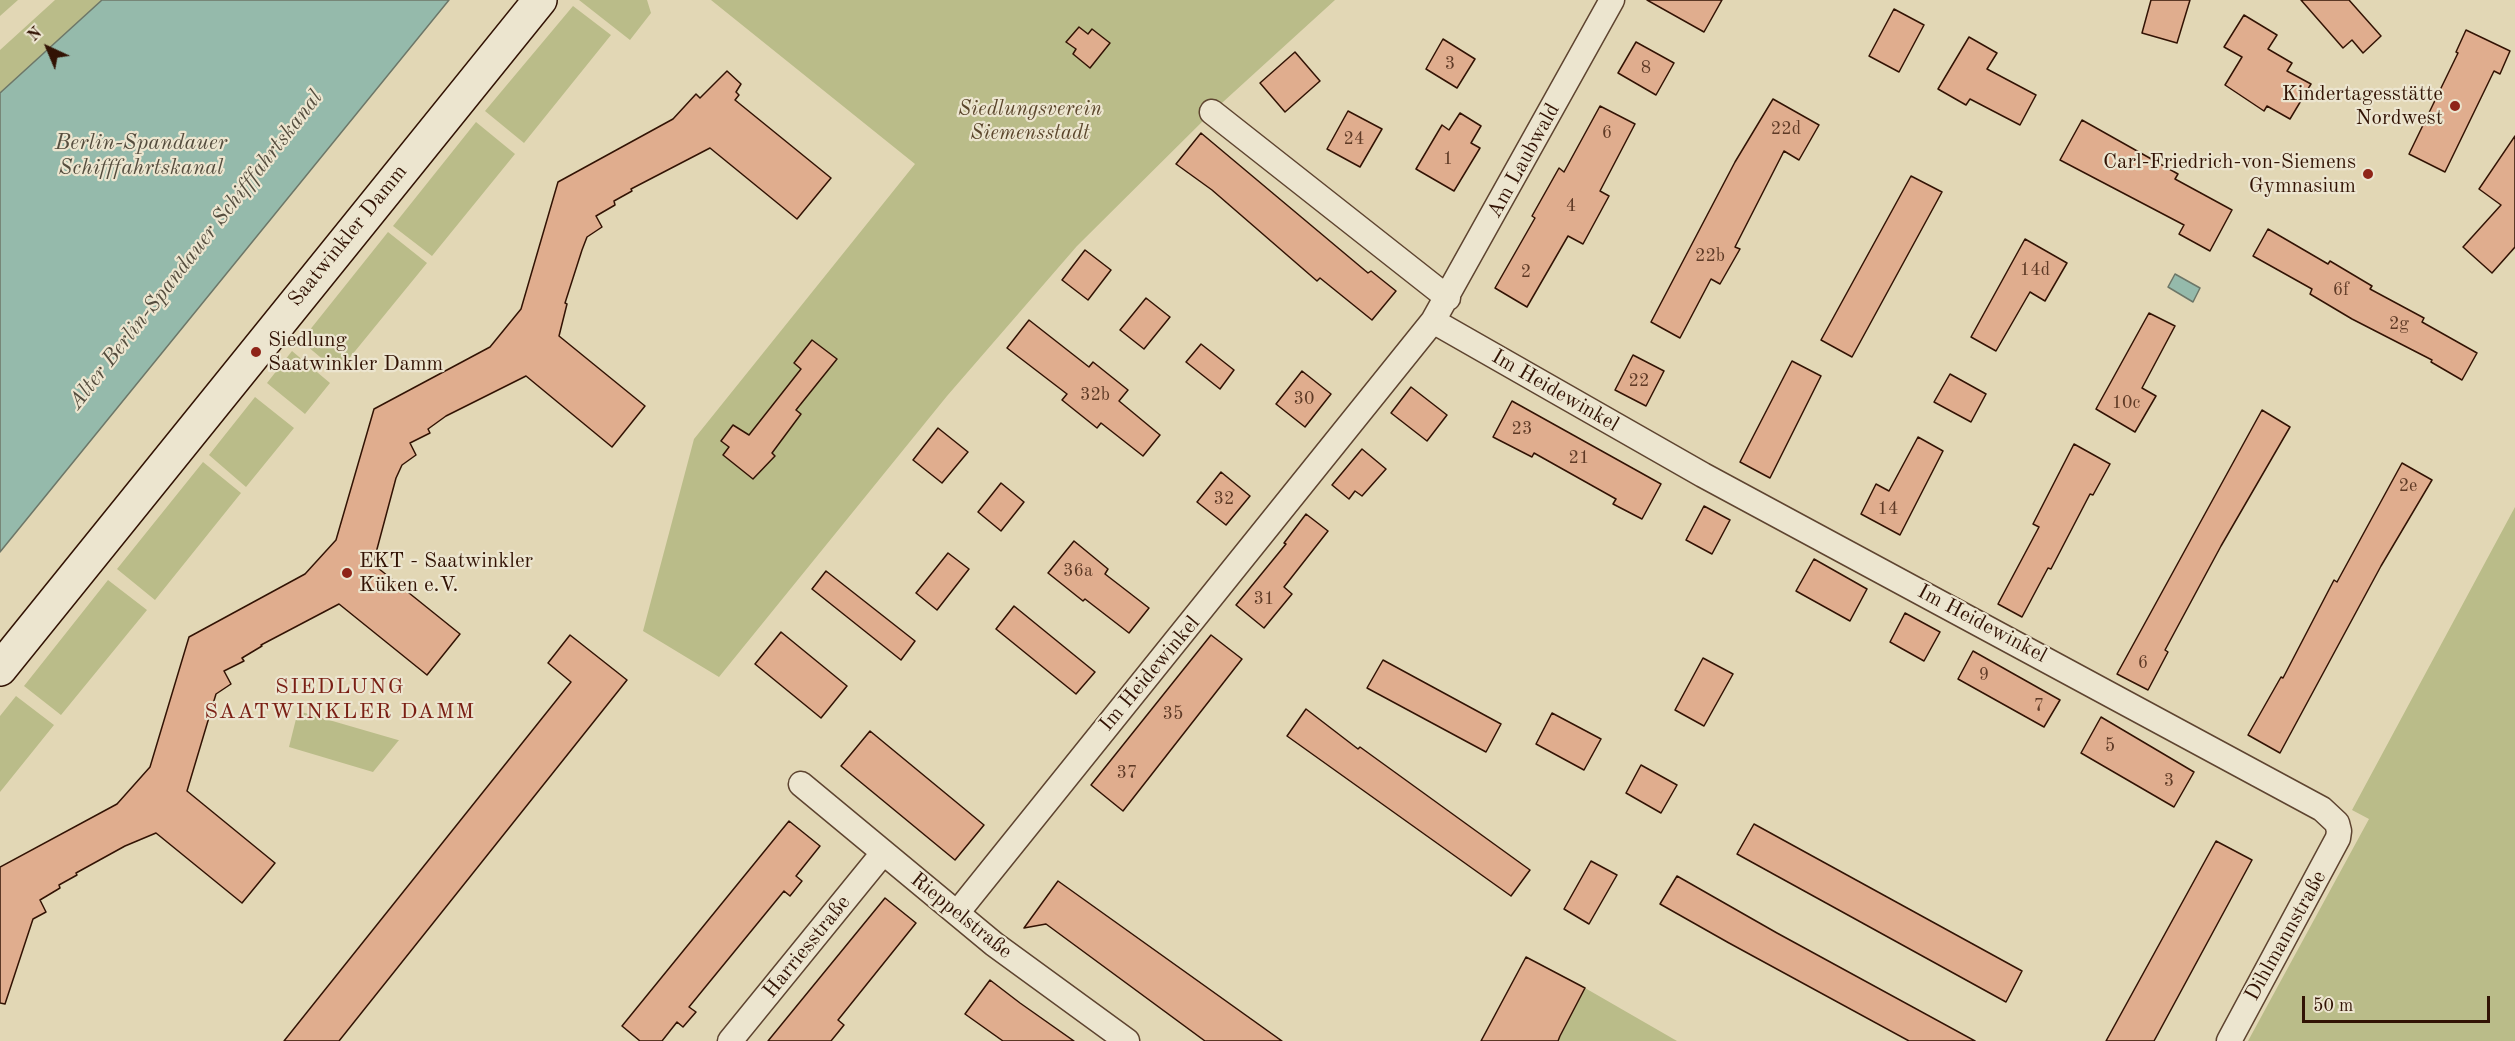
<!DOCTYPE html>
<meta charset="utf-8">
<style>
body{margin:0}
#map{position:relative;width:2515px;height:1041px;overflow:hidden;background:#e2d7b5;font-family:"Old Standard TT",serif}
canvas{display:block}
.north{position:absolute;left:18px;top:18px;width:60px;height:60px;-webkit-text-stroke:4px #ece5cf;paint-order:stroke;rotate:316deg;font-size:16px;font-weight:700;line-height:24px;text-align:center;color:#321304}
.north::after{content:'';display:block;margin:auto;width:21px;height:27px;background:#321304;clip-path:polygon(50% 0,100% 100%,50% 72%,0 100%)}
.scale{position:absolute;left:2302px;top:996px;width:188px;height:27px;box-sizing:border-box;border:3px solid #321304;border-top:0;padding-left:8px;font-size:18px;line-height:21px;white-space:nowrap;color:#321304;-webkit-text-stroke:4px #ece5cf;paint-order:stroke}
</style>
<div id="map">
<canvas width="2515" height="1041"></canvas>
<div class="north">N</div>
<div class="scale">50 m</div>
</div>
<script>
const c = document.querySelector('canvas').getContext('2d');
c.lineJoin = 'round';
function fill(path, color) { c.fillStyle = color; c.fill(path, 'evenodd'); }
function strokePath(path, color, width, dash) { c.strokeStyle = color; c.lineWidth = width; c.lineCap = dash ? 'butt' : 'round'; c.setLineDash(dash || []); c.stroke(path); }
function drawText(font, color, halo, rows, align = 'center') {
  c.font = font + ' "Old Standard TT",serif'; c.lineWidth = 4.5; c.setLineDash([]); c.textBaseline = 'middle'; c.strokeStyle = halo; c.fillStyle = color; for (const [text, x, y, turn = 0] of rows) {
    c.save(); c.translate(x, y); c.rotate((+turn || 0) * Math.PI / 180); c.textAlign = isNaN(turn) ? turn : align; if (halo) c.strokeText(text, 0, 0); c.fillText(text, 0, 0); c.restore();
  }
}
fill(new Path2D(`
 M0,0H18L0,16Z
 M55,0H102L0,93V50Z
 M579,0H647L651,13L630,40Z
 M711,0H1335L1212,112L1077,246L947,396L719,677L643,631L694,439L915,164Z
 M573,6L611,35L524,143L485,111Z
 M476,122L515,154L432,256L393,226Z
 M388,232L427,263L338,372L301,341Z
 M292,351L330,383L305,414L267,383Z
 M255,397L294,428L246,487L209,455Z
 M203,462L241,493L155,600L117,569Z
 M2515,507V1041H2248L2369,819L2352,810Z
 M108,580L147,610L61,715L24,686Z
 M16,696L54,725L0,792V716Z
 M298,711L398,740H399L373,772L289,747Z
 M1585,988L1677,1041H1558Z`), '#babc89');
const water = new Path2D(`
 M102,0H449L0,552V93Z
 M2175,274L2200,288L2193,302L2168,287Z`);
fill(water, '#95baab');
strokePath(water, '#6d7768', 1.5);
const building = new Path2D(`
 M1647,0H1722L1704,32Z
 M2151,0H2190L2177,43L2142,33Z
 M2301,0H2349L2381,36L2363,53L2352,40L2343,48Z
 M1894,9L1924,25L1899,72L1869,56Z
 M2244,15L2277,35L2268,49L2292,63L2287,71L2311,84L2290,119L2267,106L2264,111L2225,85L2242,57L2224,47Z
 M1079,27L1088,34L1092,29L1110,43L1090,68L1073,54L1076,49L1066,42Z
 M2466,30L2510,51L2500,74L2494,71L2445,172L2409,154L2458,53L2456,52Z
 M1969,37L1997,53L1987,69L2036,95L2020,125L1970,99L1966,105L1938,89Z
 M1443,39L1475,59L1457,88L1426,69Z
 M1636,42L1674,63L1656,95L1618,73Z
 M1295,52L1320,81L1285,112L1260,83Z
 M727,71L741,84L736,92L739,95L735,100L831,178L797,219L710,148L631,189L632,191L614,201L615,205L596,216L602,227L587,237L582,250L565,303L567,304L559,336L645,406L612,447L526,376L446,416L428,429L430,433L410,443L416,455L402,465L396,478L373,564L460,634L427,675L339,604L261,645L262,646L242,658L244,661L224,671L231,684L216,694L187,791L275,863L242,903L156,833L125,846L76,873L77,875L59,885L60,888L40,900L46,912L33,919L5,1004L0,1003V867L117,804L150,767L189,637L305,574L336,540L374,409L490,347L521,309L558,182L673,119L696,94L700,98Z
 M1773,99L1819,125L1799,160L1784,151L1735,247L1740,249L1720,284L1711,279L1680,338L1651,322L1735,162Z
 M1600,106L1635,124L1600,191L1609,196L1583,244L1568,236L1527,307L1495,288L1535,218L1532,216L1559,168L1564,172Z
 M1348,111L1382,129L1360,167L1327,149Z
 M1460,113L1481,126L1471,143L1480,148L1454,191L1416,169L1442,125L1449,130Z
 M2082,120L2178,174L2175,179L2232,210L2210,251L2179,234L2184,225L2060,160Z
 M1201,133L1368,273L1371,271L1396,291L1372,320L1320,278L1317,281L1212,190L1176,164Z
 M2515,136V247L2492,273L2463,247L2501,205L2479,189Z
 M1911,176L1942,192L1852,357L1821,340Z
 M2268,229L2328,264L2330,261L2372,286L2370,289L2424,318L2422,322L2477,353L2462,380L2431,362L2432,360L2352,319L2310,294L2312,289L2253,256Z
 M2025,239L2067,263L2045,301L2030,292L1996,351L1971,337Z
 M1085,250L1111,270L1088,300L1062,280Z
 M1146,298L1170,317L1144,349L1120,330Z
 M2149,313L2175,326L2142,388L2156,396L2135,432L2096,409Z
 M1029,320L1089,367L1093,362L1128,390L1119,401L1160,435L1143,456L1101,423L1097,428L1062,400L1067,394L1007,348Z
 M812,340L837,359L796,410L801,414L772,453L775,456L753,479L723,455L729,447L721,441L733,425L749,435L801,369L794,363Z
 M1201,344L1234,370L1220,389L1186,362Z
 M1633,355L1664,371L1646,406L1615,390Z
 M1792,361L1821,376L1770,478L1740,462Z
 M1302,371L1331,394L1305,427L1276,404Z
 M1950,374L1986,394L1971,422L1934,402Z
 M1411,387L1447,415L1427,441L1391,413Z
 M1512,401L1661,484L1642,519L1613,504L1616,499L1534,453L1532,457L1493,437Z
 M2262,410L2290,427L2221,546L2165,650L2168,652L2148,690L2117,674Z
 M938,428L968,452L942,483L913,460Z
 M1918,437L1943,451L1900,535L1861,514L1876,484L1889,491Z
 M2074,444L2110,464L2093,495L2090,494L2051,569L2048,568L2022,617L1998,604L2039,527L2033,524Z
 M1362,449L1386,469L1362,496L1355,491L1349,499L1332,485Z
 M2402,463L2432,480L2381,566L2280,753L2248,735L2281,677L2283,678L2334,580L2337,582Z
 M1221,472L1250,496L1226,525L1197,502Z
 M1001,483L1024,502L1001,531L978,512Z
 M1704,506L1730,520L1712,554L1686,540Z
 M1306,514L1328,531L1284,587L1292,594L1264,628L1236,605L1286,544L1284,543Z
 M1074,541L1108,569L1105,574L1149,608L1129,633L1085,599L1083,601L1048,573Z
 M948,553L969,569L937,610L916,593Z
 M1814,559L1867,589L1850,621L1796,591Z
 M826,571L915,641L901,660L812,589Z
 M1014,606L1095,672L1076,694L996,629Z
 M1905,613L1940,632L1924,661L1890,642Z
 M781,632L847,686L821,718L755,664Z
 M570,635L627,680L339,1041H284L571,682L548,663Z
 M1211,635L1242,659L1123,811L1091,785Z
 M1973,651L2060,700L2044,727L1958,679Z
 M1703,658L1733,674L1704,726L1675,710Z
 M1383,660L1501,724L1486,752L1367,688Z
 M1306,709L1358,749L1360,747L1530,870L1511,896L1287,736Z
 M1552,713L1601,739L1584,770L1536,744Z
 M2101,717L2194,772L2174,807L2081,753Z
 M870,731L984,825L955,860L841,766Z
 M1641,765L1677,785L1661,813L1626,793Z
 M789,821L820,846L796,876L802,881L790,896L784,891L689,1007L696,1012L683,1027L677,1022L662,1041H640L622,1026Z
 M1754,824L2022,971L2006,1002L1737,854Z
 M2216,841L2252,860L2154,1041H2106Z
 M1591,861L1617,875L1589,924L1564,909Z
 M1677,876L1777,933L1975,1041H1909L1729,943L1660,904Z
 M1058,881L1282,1041H1205L1046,924L1024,928Z
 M885,898L916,923L838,1020L844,1025L831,1041H768Z
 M1526,957L1585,988L1560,1036L1558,1041H1481Z
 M990,980L1020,1003L1074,1041H1003L965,1014Z`);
fill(building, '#e0ad8e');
strokePath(building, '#321304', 1.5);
const minor = new Path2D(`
 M1212,112L1448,298
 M1433,321L1703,475L2322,809L2337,823L2339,831L2338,838L2229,1041
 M801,784L994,944L1127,1041
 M957,913L1433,321L1612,0
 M730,1041L883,853`);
const secondary = new Path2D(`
 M0,669L540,0`);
strokePath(minor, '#5e4430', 27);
strokePath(secondary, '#321304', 36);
strokePath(minor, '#ece5cf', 24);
strokePath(secondary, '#ece5cf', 33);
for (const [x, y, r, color] of [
 [2455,106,6,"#8f2418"],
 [2368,174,6,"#8f2418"],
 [256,352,6,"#8f2418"],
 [347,573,6,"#8f2418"]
]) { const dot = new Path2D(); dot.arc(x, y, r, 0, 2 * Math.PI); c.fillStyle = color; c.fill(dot); strokePath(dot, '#ece5cf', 2); }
drawText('18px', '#5e3a26', null, [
 ["3",1450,64],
 ["8",1646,68],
 ["22d",1786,129],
 ["6",1607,133],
 ["24",1354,139],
 ["1",1448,159],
 ["4",1571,206],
 ["22b",1710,256],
 ["14d",2035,270],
 ["2",1526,272],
 ["6f",2341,290],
 ["2g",2399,324],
 ["22",1639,381],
 ["32b",1095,395],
 ["30",1304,399],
 ["10c",2126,403],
 ["23",1522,429],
 ["21",1579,458],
 ["2e",2408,486],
 ["32",1224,499],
 ["14",1888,509],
 ["36a",1078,571],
 ["31",1264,599],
 ["6",2143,663],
 ["9",1984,675],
 ["7",2039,706],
 ["35",1173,714],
 ["5",2110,746],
 ["37",1127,773],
 ["3",2169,781]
]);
drawText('21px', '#321304', '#ece5cf', [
 ["Kindertagesstätte",2443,94],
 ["Nordwest",2443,118],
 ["Carl-Friedrich-von-Siemens",2356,162],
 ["Gymnasium",2356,186],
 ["Siedlung",268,340,"left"],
 ["Saatwinkler Damm",268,364,"left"],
 ["EKT - Saatwinkler",359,561,"left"],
 ["Küken e.V.",359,585,"left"]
], 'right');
drawText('italic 21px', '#5b462c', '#ece5cf', [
 ["Siedlungsverein",1030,109],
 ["Siemensstadt",1030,133]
]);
drawText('21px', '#321304', '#ece5cf', [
 ["Am Laubwald",1524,161,-61],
 ["Saatwinkler Damm",348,236,-51],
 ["Im Heidewinkel",1555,391,30],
 ["Im Heidewinkel",1982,624,28],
 ["Im Heidewinkel",1150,674,-50],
 ["Rieppelstraße",961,916,39],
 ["Dihlmannstraße",2286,936,-61],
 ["Harriesstraße",807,947,-51]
]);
drawText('italic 22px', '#554d3e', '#ece5cf', [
 ["Berlin-Spandauer",141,143],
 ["Schifffahrtskanal",141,168],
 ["Alter Berlin-Spandauer Schifffahrtskanal",196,250,-52]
]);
c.letterSpacing = '1.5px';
drawText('22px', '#7a1f14', '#ece5cf', [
 ["SIEDLUNG",340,687],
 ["SAATWINKLER DAMM",340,712]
]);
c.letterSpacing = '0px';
</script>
